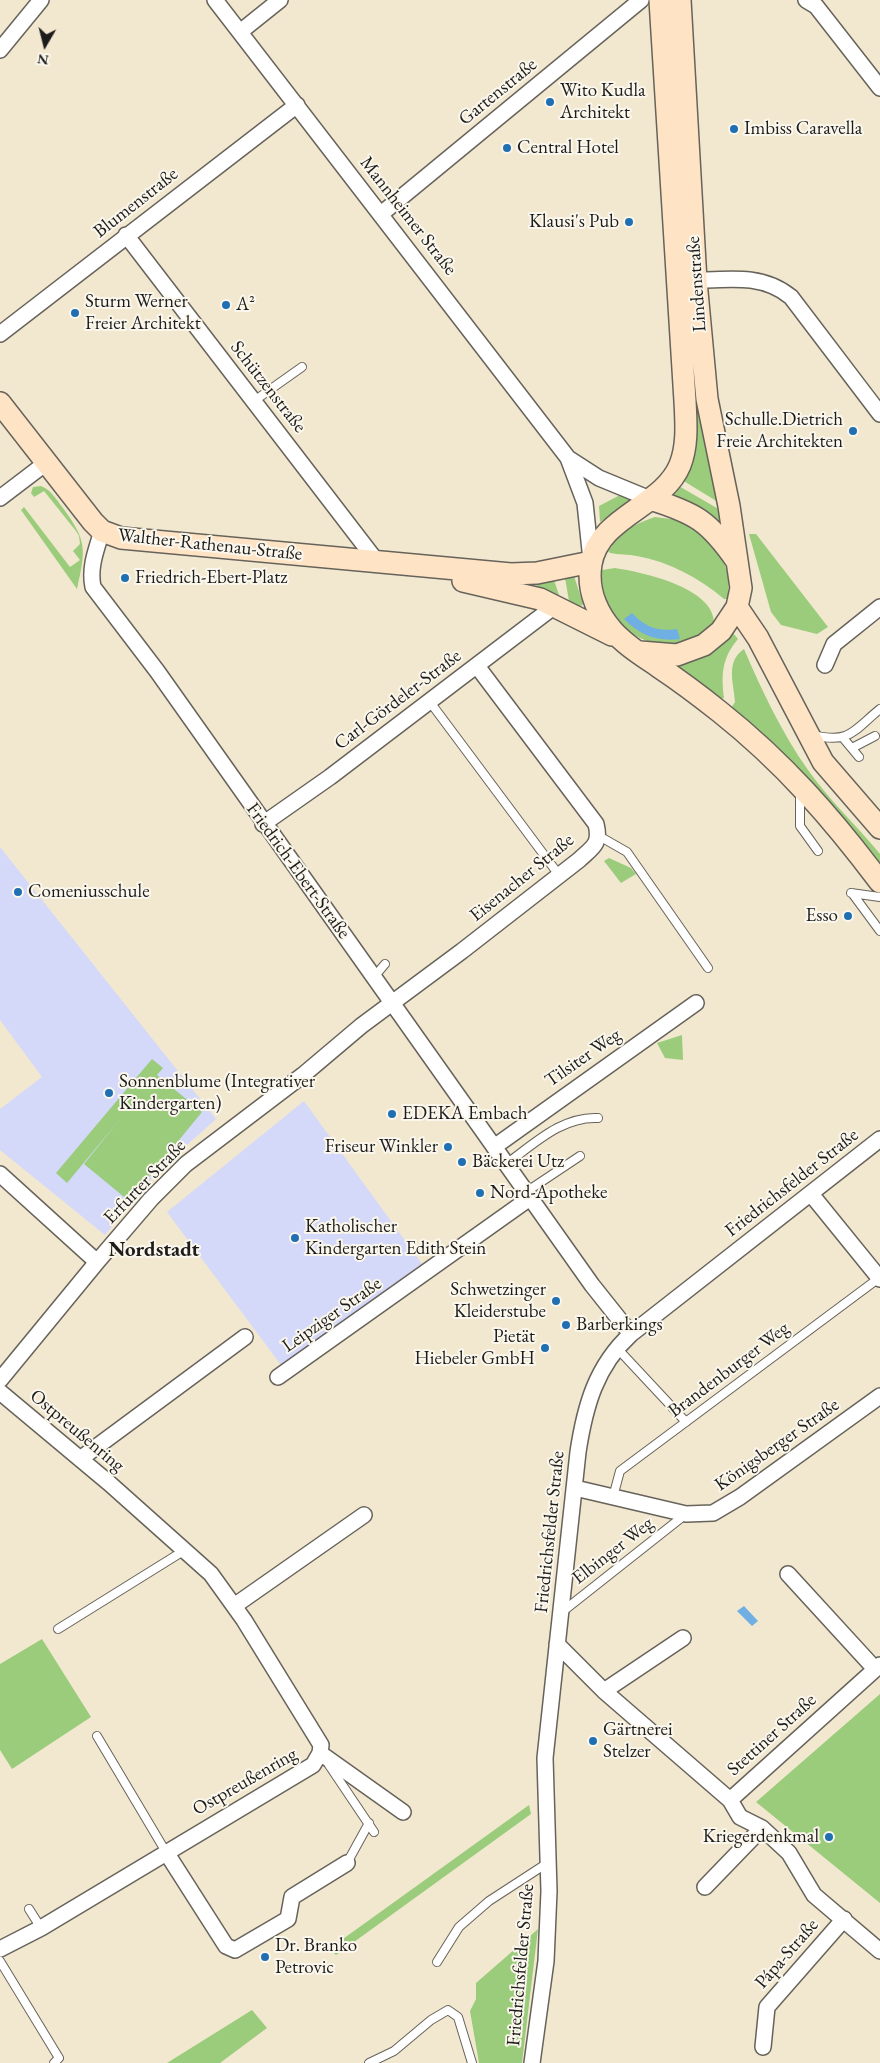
<!DOCTYPE html>
<meta charset="utf-8">
<style>
body{margin:0}
#map{position:relative;width:880px;height:2063px;overflow:hidden;background:#f2e8d0;font-family:"EB Garamond",serif}
canvas{display:block}
.north{position:absolute;left:20px;top:20px;width:50px;height:50px;-webkit-text-stroke:4px #fbf7ec;paint-order:stroke;rotate:188deg;font-size:14px;font-weight:700;line-height:20px;text-align:center;color:#1c1c1c}
.north::after{content:'';display:block;margin:auto;width:18px;height:22px;background:#1c1c1c;clip-path:polygon(50% 0,100% 100%,50% 72%,0 100%)}
</style>
<div id="map">
<canvas width="880" height="2063"></canvas>
<div class="north">N</div>
</div>
<script>
const c = document.querySelector('canvas').getContext('2d');
c.lineJoin = 'round';
function fill(path, color) { c.fillStyle = color; c.fill(path, 'evenodd'); }
function strokePath(path, color, width, dash) { c.strokeStyle = color; c.lineWidth = width; c.lineCap = dash ? 'butt' : 'round'; c.setLineDash(dash || []); c.stroke(path); }
function drawText(font, color, halo, rows, align = 'center') {
  c.font = font + ' "EB Garamond",serif'; c.lineWidth = 4; c.setLineDash([]); c.textBaseline = 'middle'; c.strokeStyle = halo; c.fillStyle = color; for (const [text, x, y, turn = 0] of rows) {
    c.save(); c.translate(x, y); c.rotate((+turn || 0) * Math.PI / 180); c.textAlign = isNaN(turn) ? turn : align; if (halo) c.strokeText(text, 0, 0); c.fillText(text, 0, 0); c.restore();
  }
}
fill(new Path2D(`
 M0,847L216,1119L157,1172L105,1235L0,1150V1109L42,1077L0,1020Z
 M304,1101L422,1264L281,1365L167,1212Z`), '#d4d8f9');
fill(new Path2D(`
 M699,399L718,502L682,480C698,456 697,430 696,403Z
 M677,485L722,511L726,529L668,495Z
 M41,486C51,490 56,499 63,508C87,541 86,549 77,589L21,510L24,507L70,567L80,560L73,551L80,544L79,536L76,531L44,491L34,497L31,493L33,487Z
 M622,494L630,499L629,502L600,522L599,506Z
 M655,517L687,521L721,553L729,578L728,599H724C699,578 670,562 637,556C628,554 619,555 610,553L608,551C623,531 631,525 655,517Z
 M749,534H756L828,627L817,634L781,625L771,612Z
 M615,568C642,572 716,588 714,624C704,632 694,641 681,645C677,646 670,645 666,645C628,643 599,607 602,570Z
 M574,576L583,604L581,606L569,601L565,578Z
 M554,580L559,595L538,587L535,584Z
 M733,633L738,639C722,658 721,674 724,698L721,699L679,668V665L708,654Z
 M744,649C762,691 782,733 808,770C829,800 857,826 880,854V864C836,806 788,754 731,708L735,702C734,683 725,662 744,649Z
 M609,858L631,868L636,874L621,883L604,861Z
 M682,1035L683,1060L665,1058L657,1043Z
 M152,1059L163,1068L157,1075L202,1112L129,1201L84,1164L121,1118L67,1183L56,1173Z
 M42,1639L91,1717L12,1769L0,1750V1664Z
 M880,1694V1903L756,1802Z
 M529,1805L531,1814L336,1955L329,1949Z
 M538,1929L522,2063H479L470,2011L476,1999V1983Z
 M252,2010L267,2028L220,2063H167Z`), '#9acc7b');
fill(new Path2D(`
 M632,613C645,627 658,632 677,629L680,639C657,642 640,635 624,619Z
 M744,1606L758,1621L752,1626L737,1611Z`), '#6fafe3');
const lane = new Path2D(`
 M254,401L302,367
 M430,702L559,875
 M813,735C850,744 853,731 880,709
 M844,739L859,757
 M852,748L875,736
 M800,791V826L818,851
 M599,836L627,852L708,968
 M851,893L880,897
 M852,893L880,931
 M374,977L385,964
 M506,1164C534,1144 562,1116 598,1118
 M526,1192L580,1156
 M616,1347L686,1422
 M613,1497L620,1471L879,1278
 M562,1612L686,1514
 M58,1629L185,1550
 M97,1736L166,1852
 M329,1765L374,1832
 M347,1863L369,1823
 M29,1909L41,1928
 M0,1961L59,2058L54,2063
 M437,1962L459,1927L489,1901L549,1862
 M369,2063L394,2051L431,2020L448,2010L458,2017L472,2063`);
const street = new Path2D(`
 M215,0L568,458L585,503L591,560
 M806,0L816,6L880,88
 M240,32L280,0
 M0,50L41,0
 M381,214L641,0
 M126,235L378,563
 M687,281C724,280 761,272 791,297L880,414
 M0,334L297,105
 M568,458L599,478L650,499
 M0,498L46,463
 M102,531C96,550 89,568 93,587L157,671L592,1285L631,1334
 M825,665L834,644L880,607
 M263,824L330,777L556,605
 M494,1147L696,1003
 M0,1174L97,1262
 M811,1194L880,1279
 M278,1377L530,1198
 M0,1380L97,1262L151,1199L186,1164L303,1075L361,1026L462,951L579,860C593,847 601,844 596,824L477,666
 M0,1392L109,1483L211,1574L244,1620L321,1745L320,1753L313,1765L41,1928L0,1949
 M80,1459L245,1337
 M575,1488L686,1514L713,1513L740,1497L880,1396
 M788,1574L875,1669
 M234,1606L364,1515
 M557,1644L604,1691L730,1800L880,1665
 M604,1691L683,1638
 M320,1753L403,1812
 M730,1800L740,1817L762,1828L789,1853L814,1895L880,1951
 M166,1852L226,1946L235,1950L288,1919L292,1897L347,1863
 M705,1887L762,1828
 M763,2047L767,2007L844,1919
 M532,2063L546,1961L549,1891L545,1758L578,1452C585,1406 596,1366 631,1334L880,1139`);
const secondary = new Path2D(`
 M660,0L685,401C686,422 688,445 680,465C663,507 599,516 591,564C587,589 596,611 612,630C625,645 643,656 659,667C680,681 700,696 720,712C783,762 832,818 880,882
 M0,403L93,522L102,531L121,538L511,574L537,573L591,562
 M650,499C695,513 709,521 736,560
 M463,581L540,599L612,635
 M737,607L758,638L823,762L880,828
 M640,652L677,655L704,645L721,631L737,607L741,588L729,506L707,399L696,281L680,0`);
strokePath(lane, '#67635b', 10);
strokePath(street, '#67635b', 18);
strokePath(secondary, '#67635b', 24);
strokePath(lane, '#fff', 8);
strokePath(street, '#fff', 15);
strokePath(secondary, '#fee4c5', 21);
for (const [x, y, r, color] of [
 [550,102,5,"#1f6fb2"],
 [734,129,5,"#1f6fb2"],
 [507,148,5,"#1f6fb2"],
 [629,222,5,"#1f6fb2"],
 [226,305,5,"#1f6fb2"],
 [75,313,5,"#1f6fb2"],
 [853,431,5,"#1f6fb2"],
 [125,578,5,"#1f6fb2"],
 [18,892,5,"#1f6fb2"],
 [848,916,5,"#1f6fb2"],
 [109,1093,5,"#1f6fb2"],
 [392,1114,5,"#1f6fb2"],
 [448,1147,5,"#1f6fb2"],
 [462,1162,5,"#1f6fb2"],
 [480,1193,5,"#1f6fb2"],
 [295,1238,5,"#1f6fb2"],
 [556,1301,5,"#1f6fb2"],
 [566,1325,5,"#1f6fb2"],
 [545,1348,5,"#1f6fb2"],
 [593,1741,5,"#1f6fb2"],
 [829,1837,5,"#1f6fb2"],
 [265,1957,5,"#1f6fb2"]
]) { const dot = new Path2D(); dot.arc(x, y, r, 0, 2 * Math.PI); c.fillStyle = color; c.fill(dot); strokePath(dot, '#fbf7ec', 2); }
drawText('19px', '#1c1c1c', '#fbf7ec', [
 ["Wito Kudla",560,91],
 ["Architekt",560,113],
 ["Imbiss Caravella",744,129],
 ["Central Hotel",517,148],
 ["Klausi's Pub",619,222,"right"],
 ["Sturm Werner",85,302],
 ["Freier Architekt",85,324],
 ["A²",236,305],
 ["Schulle.Dietrich",843,420,"right"],
 ["Freie Architekten",843,442,"right"],
 ["Friedrich-Ebert-Platz",135,578],
 ["Comeniusschule",28,892],
 ["Esso",838,916,"right"],
 ["Sonnenblume (Integrativer",119,1082],
 ["Kindergarten)",119,1104],
 ["EDEKA Embach",402,1114],
 ["Friseur Winkler",438,1147,"right"],
 ["Bäckerei Utz",472,1162],
 ["Nord-Apotheke",490,1193],
 ["Katholischer",305,1227],
 ["Kindergarten Edith Stein",305,1249],
 ["Schwetzinger",546,1290,"right"],
 ["Kleiderstube",546,1312,"right"],
 ["Barberkings",576,1325],
 ["Pietät",535,1337,"right"],
 ["Hiebeler GmbH",535,1359,"right"],
 ["Gärtnerei",603,1730],
 ["Stelzer",603,1752],
 ["Kriegerdenkmal",819,1837,"right"],
 ["Dr. Branko",275,1946],
 ["Petrovic",275,1968]
], 'left');
drawText('19px', '#1c1c1c', '#fbf7ec', [
 ["Gartenstraße",498,92,-39],
 ["Blumenstraße",136,203,-38],
 ["Mannheimer Straße",408,216,52],
 ["Lindenstraße",697,284,-94],
 ["Schützenstraße",268,387,52],
 ["Walther-Rathenau-Straße",210,545,6],
 ["Carl-Gördeler-Straße",398,700,-37],
 ["Friedrich-Ebert-Straße",298,871,54],
 ["Eisenacher Straße",522,878,-39],
 ["Tilsiter Weg",583,1058,-35],
 ["Erfurter Straße",145,1182,-46],
 ["Friedrichsfelder Straße",792,1183,-38],
 ["Leipziger Straße",332,1315,-35],
 ["Brandenburger Weg",729,1370,-37],
 ["Ostpreußenring",77,1431,40],
 ["Königsberger Straße",777,1445,-35],
 ["Friedrichsfelder Straße",550,1532,-84],
 ["Elbinger Weg",613,1551,-38],
 ["Stettiner Straße",772,1735,-42],
 ["Ostpreußenring",245,1782,-30],
 ["Pápa-Straße",787,1954,-49],
 ["Friedrichsfelder Straße",521,1965,-85]
]);
drawText('bold 21px', '#1c1c1c', '#fbf7ec', [
 ["Nordstadt",154,1250]
]);
</script>
